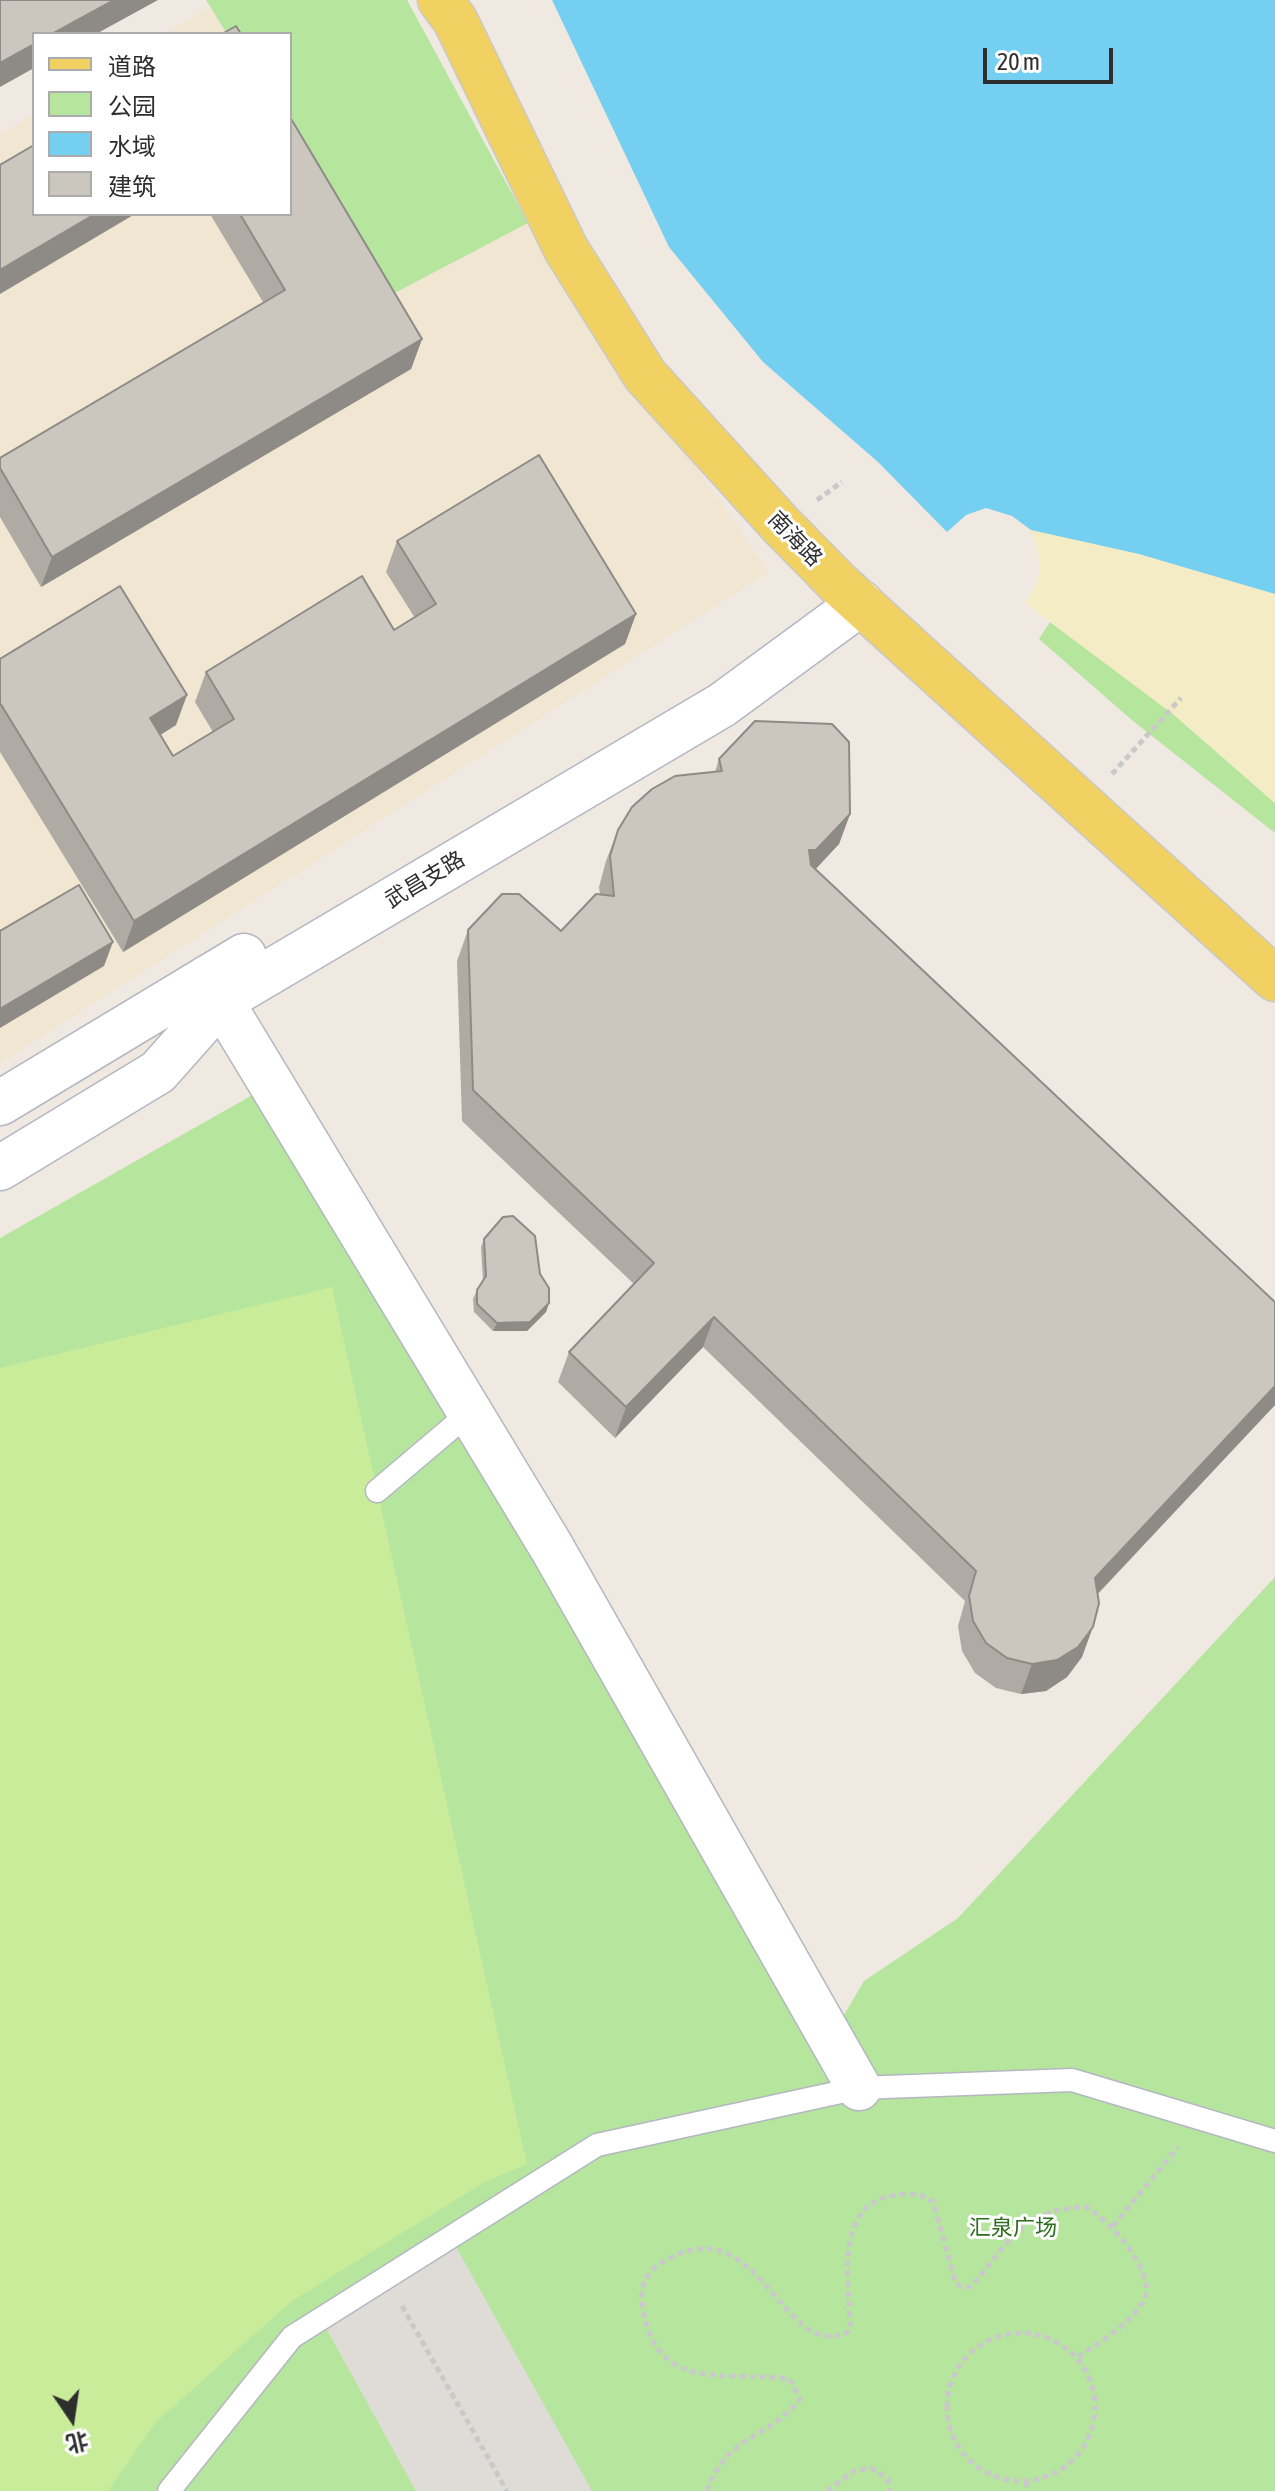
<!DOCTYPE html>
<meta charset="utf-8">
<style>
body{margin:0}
#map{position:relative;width:1275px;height:2491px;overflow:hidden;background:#efe9e1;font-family:"Asap Condensed","Noto Sans SC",sans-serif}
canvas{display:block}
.legend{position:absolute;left:32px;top:32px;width:260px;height:184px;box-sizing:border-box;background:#fff;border:2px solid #ababab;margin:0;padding:10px 14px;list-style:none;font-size:24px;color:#2e2e2e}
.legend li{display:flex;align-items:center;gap:16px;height:40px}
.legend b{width:40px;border:2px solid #ababab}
.north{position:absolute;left:32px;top:2379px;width:80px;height:80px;-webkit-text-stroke:6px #fff;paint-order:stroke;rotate:167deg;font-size:22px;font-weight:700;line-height:32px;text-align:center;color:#2e2e2e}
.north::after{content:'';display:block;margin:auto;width:28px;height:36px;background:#2e2e2e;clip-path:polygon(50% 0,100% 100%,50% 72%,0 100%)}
.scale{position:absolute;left:983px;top:48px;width:130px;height:36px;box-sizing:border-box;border:4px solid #2e2e2e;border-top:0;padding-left:10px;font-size:24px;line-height:28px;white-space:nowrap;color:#2e2e2e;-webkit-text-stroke:6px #fff;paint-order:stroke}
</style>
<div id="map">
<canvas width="1275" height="2491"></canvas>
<ul class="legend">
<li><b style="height:10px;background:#f2d163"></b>道路</li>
<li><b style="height:22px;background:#b6e59e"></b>公园</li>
<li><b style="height:22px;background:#75cff0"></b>水域</li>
<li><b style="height:22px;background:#cbc7bf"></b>建筑</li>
</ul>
<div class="north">北</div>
<div class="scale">20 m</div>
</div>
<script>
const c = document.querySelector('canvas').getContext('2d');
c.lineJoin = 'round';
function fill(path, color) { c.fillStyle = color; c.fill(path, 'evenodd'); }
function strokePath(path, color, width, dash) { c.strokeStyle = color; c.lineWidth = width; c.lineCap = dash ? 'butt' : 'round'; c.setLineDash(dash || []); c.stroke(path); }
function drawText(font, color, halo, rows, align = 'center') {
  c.font = font + ' "Asap Condensed","Noto Sans SC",sans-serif'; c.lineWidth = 6; c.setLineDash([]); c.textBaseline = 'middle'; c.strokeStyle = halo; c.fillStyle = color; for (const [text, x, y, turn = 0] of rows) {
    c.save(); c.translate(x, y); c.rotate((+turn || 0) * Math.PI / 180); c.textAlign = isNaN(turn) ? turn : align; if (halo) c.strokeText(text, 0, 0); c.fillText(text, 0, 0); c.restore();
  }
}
fill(new Path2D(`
 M210,7L227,34H165Z
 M34,114V214H290L389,296L528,223L769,572L0,1063V135Z`), '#f0e6d1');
fill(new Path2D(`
 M206,0H407L528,223L389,296L290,136V34H227Z
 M1050,622L1173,714L1275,803V833L1133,721L1039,639Z
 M270,1085L831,2037L864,1981L958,1918L1275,1577V2491H0V1238Z`), '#b6e59e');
fill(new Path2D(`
 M1029,528L1139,554L1275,594V803L1173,714L1025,603C1046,573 1043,562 1029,528Z`), '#f3ecc5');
fill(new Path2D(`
 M332,1287L527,2164L483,2183L292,2301L156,2422L108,2491H0V1368Z`), '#c9ec9a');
fill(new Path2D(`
 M450,2236L592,2491H416L321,2319Z`), '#dfdcd8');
fill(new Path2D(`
 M552,0H1275V594L1139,554L1031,530L1012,516L986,508L966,515L947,532L878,462L763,362L669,247Z`), '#75cff0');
const service = new Path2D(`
 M377,1491L468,1414
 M169,2491L292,2337L597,2145L859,2088L1072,2080L1275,2141`);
const minor = new Path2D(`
 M207,978L552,1548L859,2088`);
const tertiary = new Path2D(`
 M0,1103L244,956
 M0,1168L158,1072L221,1001L722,705L861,603`);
const primary = new Path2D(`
 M440,0L455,20L566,249L645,375L781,525L838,583L1275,979`);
strokePath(service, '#b4b7c1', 25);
strokePath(minor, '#b4b7c1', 47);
strokePath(tertiary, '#b4b7c1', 47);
strokePath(primary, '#c9c9c9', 47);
strokePath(new Path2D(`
 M817,500L842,482
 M1112,774L1181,698
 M1113,2226L1178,2147
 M402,2306L507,2491
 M947 2407a74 74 0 1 1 148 0a74 74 0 1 1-148 0Z
 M1026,2481L1027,2491
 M707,2491C726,2435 769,2439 800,2399L789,2379C727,2370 657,2395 643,2309C639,2286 645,2272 666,2260C762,2206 781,2364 848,2332L850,2326C850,2284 833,2207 891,2196C907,2193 920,2192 933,2202L955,2281L961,2287H970C1010,2245 1017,2209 1086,2207C1108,2219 1160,2274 1143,2302C1130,2324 1098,2344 1076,2358
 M827,2491L854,2471L871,2468L888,2479L890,2491`), '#c9c9c9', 5, [6, 4]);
strokePath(service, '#fff', 22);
strokePath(minor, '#fff', 44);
strokePath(tertiary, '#fff', 44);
strokePath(primary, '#f2d163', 44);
fill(new Path2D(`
 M210,214H290L422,339L411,369L41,587L0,517V458L263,302Z
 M397,541L636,614L625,644L123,952L0,752V659L176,725L160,735L173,756L213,732L195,702L206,672L394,630L415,618L386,572Z
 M719,759L850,814L839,844L815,870L1275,1405L1098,1594L1082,1657L1067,1677L1046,1691L1021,1694L996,1688L975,1673L962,1651L958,1626L965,1601L703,1347L615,1438L558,1382L569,1352L634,1284L462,1121L457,961L468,930L561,931L600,895L599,887L606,861L618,830L715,772Z
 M484,1239L540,1274L549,1303L546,1312L527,1331H493L474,1312L473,1299L477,1290L483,1281L481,1247Z`), '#afaba4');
fill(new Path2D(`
 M114,0H158L96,34H52Z
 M34,44V68L0,87V63Z
 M95,214H135L0,294V270Z
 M422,339L411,369L41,587L52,557Z
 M636,614L625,644L123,952L134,921Z
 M187,695L176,725L138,749L150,718Z
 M850,814L839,844L805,880L809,850Z
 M113,942L104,966L0,1028V1009Z
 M549,1303L546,1312L527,1331H493L497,1323Z
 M714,1317L703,1347L615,1438L626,1407Z
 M1275,1386V1405L1084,1608L1095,1578Z
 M1093,1627L1082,1657L1067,1677L1046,1691L1021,1694L1032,1664Z`), '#8e8b86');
const building = new Path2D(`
 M0,0H114L52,34H34V44L0,63Z
 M236,26L241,34H222Z
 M290,117L422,339L52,557L0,468V458L285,290L240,214H290Z
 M34,145V214H95L0,270V165Z
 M539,455L636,614L134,921L0,703V659L120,586L187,695L150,718L173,756L234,719L206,672L362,576L394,630L436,604L397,541Z
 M755,721L832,724L849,742L850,814L816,850H809L811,865L1275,1302V1386L1095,1578L1099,1603L1093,1627L1078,1647L1057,1660L1032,1664L1007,1658L986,1643L973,1621L969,1596L976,1571L714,1317L626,1407L569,1352L654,1263L473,1090L468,930L502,894H519L561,931L596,894L614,896L610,856L618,830L632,807L652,789L675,776L722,771L719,759Z
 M79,885L113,942L0,1009V931Z
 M513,1216L535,1236L540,1274L549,1288V1303L530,1322L497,1323L477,1304V1290L486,1276L484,1239L503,1217Z`);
fill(building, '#cbc7bf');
strokePath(building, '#8e8b86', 2);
drawText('22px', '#2e2e2e', '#fff', [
 ["南海路",795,539,46],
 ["武昌支路",425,880,-31]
]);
drawText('22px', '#2c6e1b', '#fff', [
 ["汇泉广场",1013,2228]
]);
</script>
